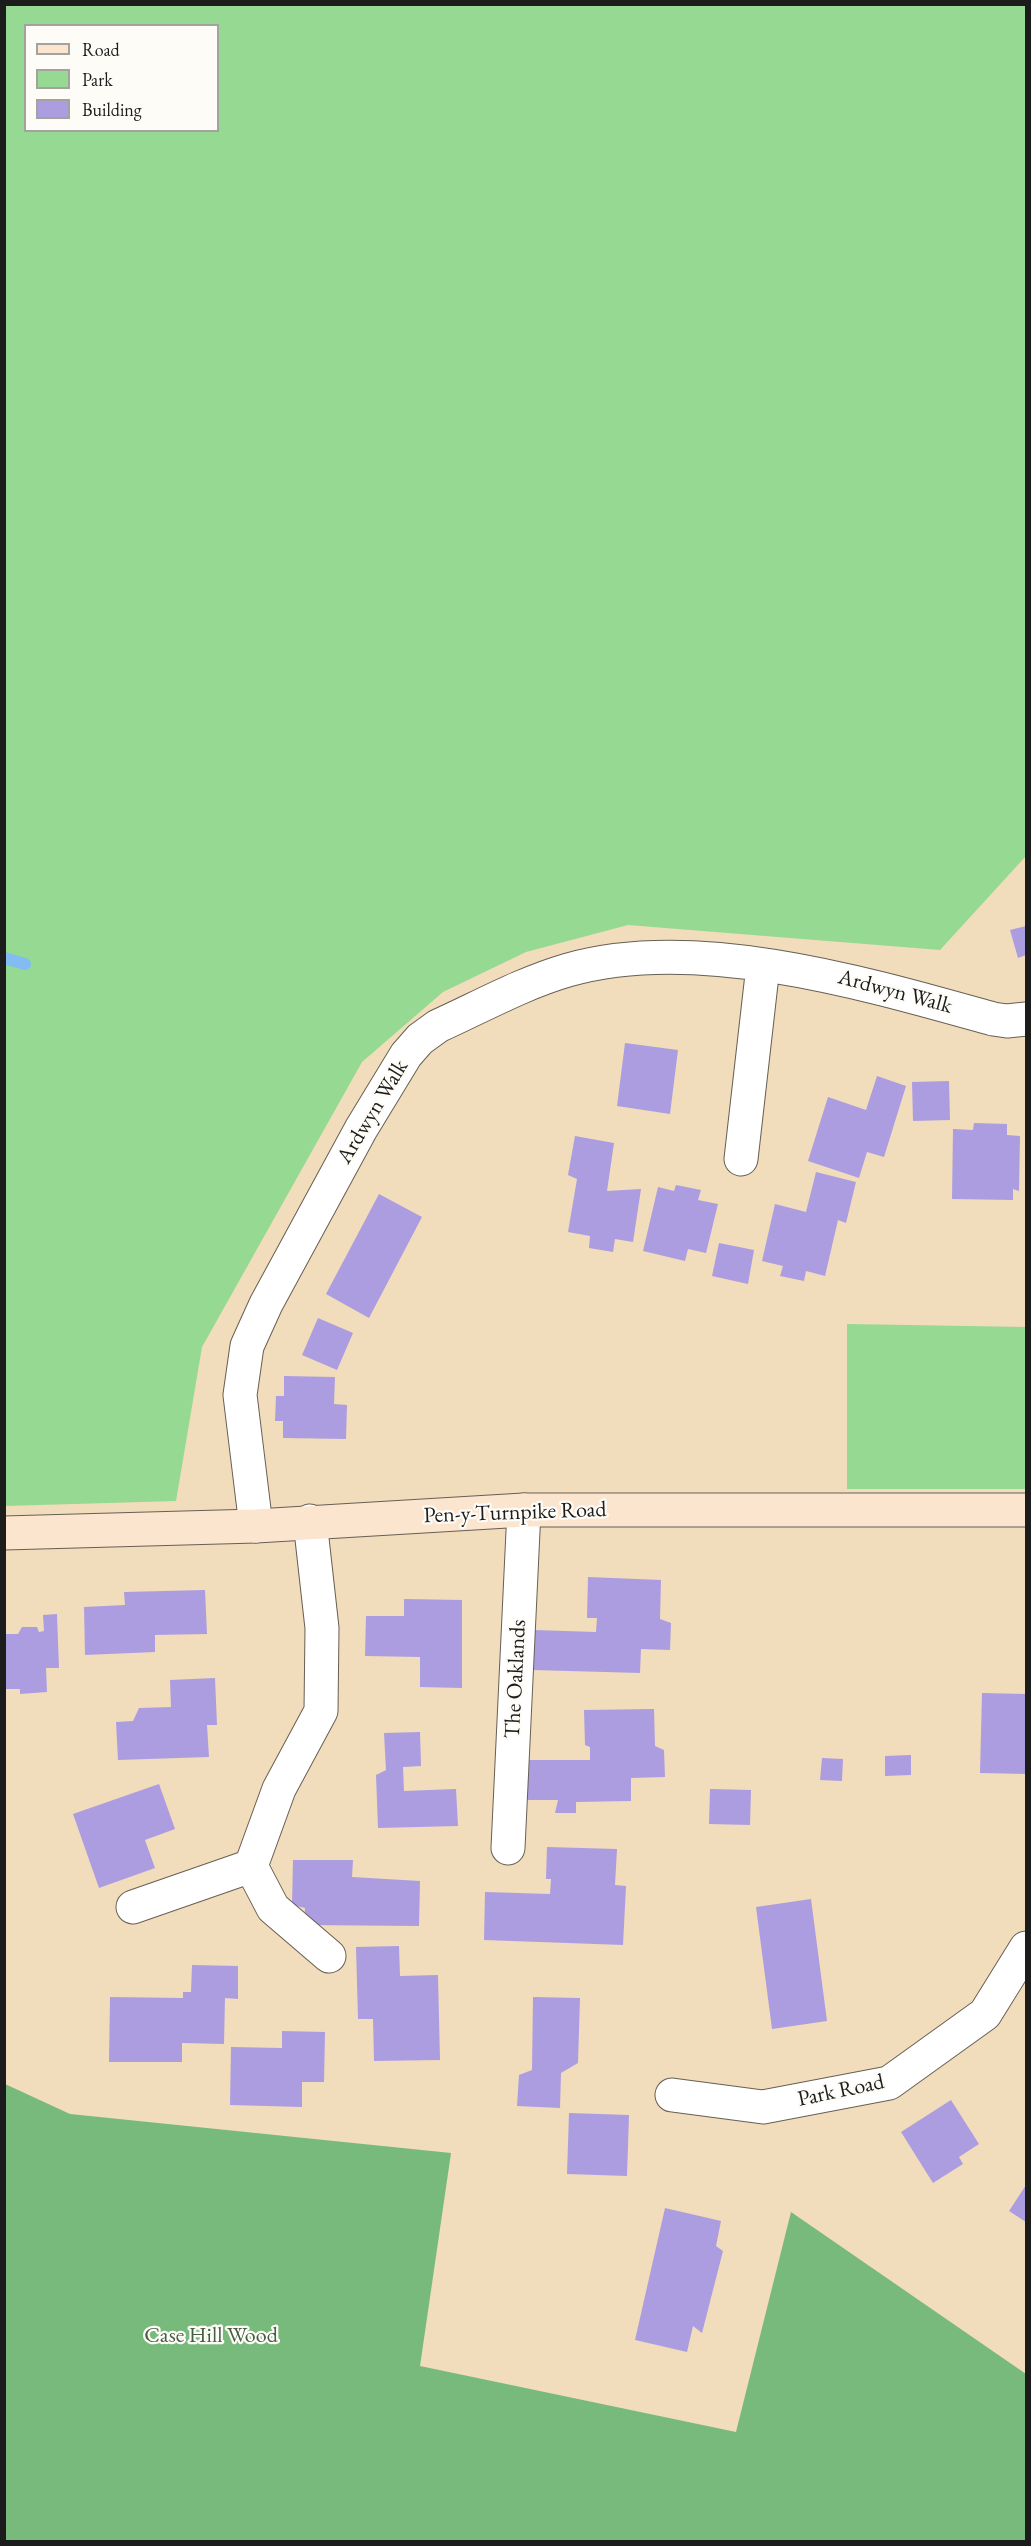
<!DOCTYPE html>
<style>
body{margin:0}
#map{position:relative;width:1031px;height:2546px;overflow:hidden;background:#f1dcbb;font-family:"EB Garamond",serif}
canvas{display:block}
.frame{position:absolute;inset:0;border:6px solid #1c1c1c;pointer-events:none}
.legend{position:absolute;left:24px;top:24px;width:195px;height:108px;box-sizing:border-box;background:#fdfcf7;border:2px solid #a3a29f;margin:0;padding:8px 10px;list-style:none;font-size:18px;color:#1c1c1c}
.legend li{display:flex;align-items:center;gap:12px;height:30px}
.legend b{width:30px;border:2px solid #a3a29f}
</style>
<div id="map">
<canvas width="1031" height="2546"></canvas>
<div class="frame"></div>
<ul class="legend">
<li><b style="height:8px;background:#fce5cf"></b>Road</li>
<li><b style="height:16px;background:#95d992"></b>Park</li>
<li><b style="height:16px;background:#ac9de1"></b>Building</li>
</ul>
</div>
<script>
const c = document.querySelector('canvas').getContext('2d');
c.lineJoin = 'round';
function fill(path, color) { c.fillStyle = color; c.fill(path, 'evenodd'); }
function strokePath(path, color, width, dash) { c.strokeStyle = color; c.lineWidth = width; c.lineCap = dash ? 'butt' : 'round'; c.setLineDash(dash || []); c.stroke(path); }
function drawText(font, color, halo, rows, align = 'center') {
  c.font = font + ' "EB Garamond",serif'; c.lineWidth = 4.5; c.setLineDash([]); c.textBaseline = 'middle'; c.strokeStyle = halo; c.fillStyle = color; for (const [text, x, y, turn = 0] of rows) {
    c.save(); c.translate(x, y); c.rotate((+turn || 0) * Math.PI / 180); c.textAlign = isNaN(turn) ? turn : align; if (halo) c.strokeText(text, 0, 0); c.fillText(text, 0, 0); c.restore();
  }
}
fill(new Path2D(`
 M4,5H1026V856L940,950L628,925L526,952L443,992L362,1062L202,1347L176,1501L5,1506ZM26,26H218V130H26Z
 M847,1324L1026,1327V1489H847Z`), '#95d992');
fill(new Path2D(`
 M5,2084L70,2114L451,2153L420,2366L736,2432L791,2212L1026,2374V2541H5Z`), '#78b97c');
strokePath(new Path2D(`
 M4,958L25,964`), '#82bcf3', 12);
fill(new Path2D(`
 M1026,926V955L1018,958L1010,930Z
 M625,1043L678,1050L670,1114L617,1106Z
 M877,1076L906,1086L884,1157L867,1152L859,1178L808,1161L828,1097L866,1110Z
 M949,1081L950,1120L913,1121L912,1082Z
 M974,1123L1007,1124V1135L1020,1136L1019,1191L1013,1189V1200L952,1199L953,1129L973,1130Z
 M575,1136L614,1143L607,1191L641,1189L633,1242L615,1239L613,1252L589,1248L590,1236L568,1232L577,1179L568,1175Z
 M816,1172L856,1182L846,1223L838,1220L825,1276L806,1271L804,1281L780,1276L783,1266L762,1261L775,1204L806,1212Z
 M676,1185L701,1190L698,1200L718,1204L706,1253L688,1249L685,1261L643,1251L658,1187L674,1191Z
 M379,1194L422,1217L369,1318L326,1294Z
 M719,1243L754,1250L748,1284L712,1276Z
 M318,1318L353,1333L337,1370L302,1355Z
 M284,1376L335,1377L334,1404L347,1405L346,1439L283,1438V1421H275L276,1396H284Z
 M588,1577L661,1580L660,1619L671,1623L670,1650L641,1649L640,1673L533,1670L534,1630L596,1632L597,1618H587Z
 M205,1590L207,1634L155,1635V1652L85,1655L84,1607L125,1605L124,1592Z
 M404,1599L462,1600V1688L420,1687V1657L365,1656L366,1616H404Z
 M57,1614L59,1668H46L47,1692L20,1694V1689H4V1634H18L22,1627H37L39,1632L44,1631L43,1615Z
 M215,1678L217,1725H207L209,1757L118,1760L116,1722L133,1721L139,1708L171,1707L170,1680Z
 M982,1693L1026,1694V1774L980,1773Z
 M654,1709L655,1746L664,1750L665,1777L631,1778V1801L576,1802V1813H555L558,1800H526V1760H590V1747L585,1745L584,1710Z
 M420,1732L421,1766L403,1767L404,1791L456,1789L458,1826L378,1828L376,1775L386,1770L384,1733Z
 M911,1755V1775L885,1776V1756Z
 M822,1758L843,1759L842,1781L820,1780Z
 M159,1784L175,1829L145,1840L155,1868L99,1888L73,1814Z
 M710,1789L751,1790L750,1825L709,1824Z
 M547,1847L617,1849L615,1885L626,1886L623,1945L484,1940L485,1892L550,1894L551,1879H546Z
 M293,1860H353L352,1877L420,1881L419,1926L304,1925L305,1908L292,1905Z
 M811,1899L827,2021L772,2029L756,1907Z
 M399,1946L400,1976L438,1975L440,2060L374,2061L373,2019H358L356,1947Z
 M192,1965L238,1966V1999L225,1998L224,2044L182,2043V2062H109L110,1997L183,1998V1992H191Z
 M533,1997L580,1998L578,2063L561,2073L560,2108L517,2106L519,2075L532,2070Z
 M282,2031L325,2032L324,2082H302V2107L230,2105L231,2047L282,2048Z
 M951,2100L979,2144L959,2157L963,2164L933,2183L901,2132Z
 M569,2113L629,2115L627,2176L567,2174Z
 M1026,2185V2222L1009,2211Z
 M665,2208L721,2221L716,2246L723,2251L702,2333L693,2326L687,2352L635,2340Z`), '#ac9de1');
const street = new Path2D(`
 M741,1159L763,966
 M256,1526L240,1395L247,1346L266,1304L361,1129L406,1055L420,1039L438,1026C480,1007 523,983 568,970C696,933 868,984 993,1019L1007,1021L1026,1019
 M508,1848L524,1510
 M251,1866L273,1908L329,1956
 M133,1907L251,1866L279,1789L321,1711L322,1628L310,1521
 M672,2095L763,2107L889,2083L985,2014L1026,1948`);
const secondary = new Path2D(`
 M4,1533L256,1526L524,1510H1026`);
strokePath(street, '#675f54', 35);
strokePath(secondary, '#675f54', 35);
strokePath(street, '#fff', 33);
strokePath(secondary, '#fce5cf', 33);
drawText('22px', '#1c1c1c', '#fdfcf7', [
 ["Ardwyn Walk",895,992,15],
 ["Ardwyn Walk",373,1112,-59],
 ["Pen-y-Turnpike Road",515,1513,-2],
 ["The Oaklands",516,1679,-87],
 ["Park Road",841,2091,-12]
]);
drawText('22px', '#465e45', '#fdfcf7', [
 ["Case Hill Wood",211,2336]
]);
</script>
